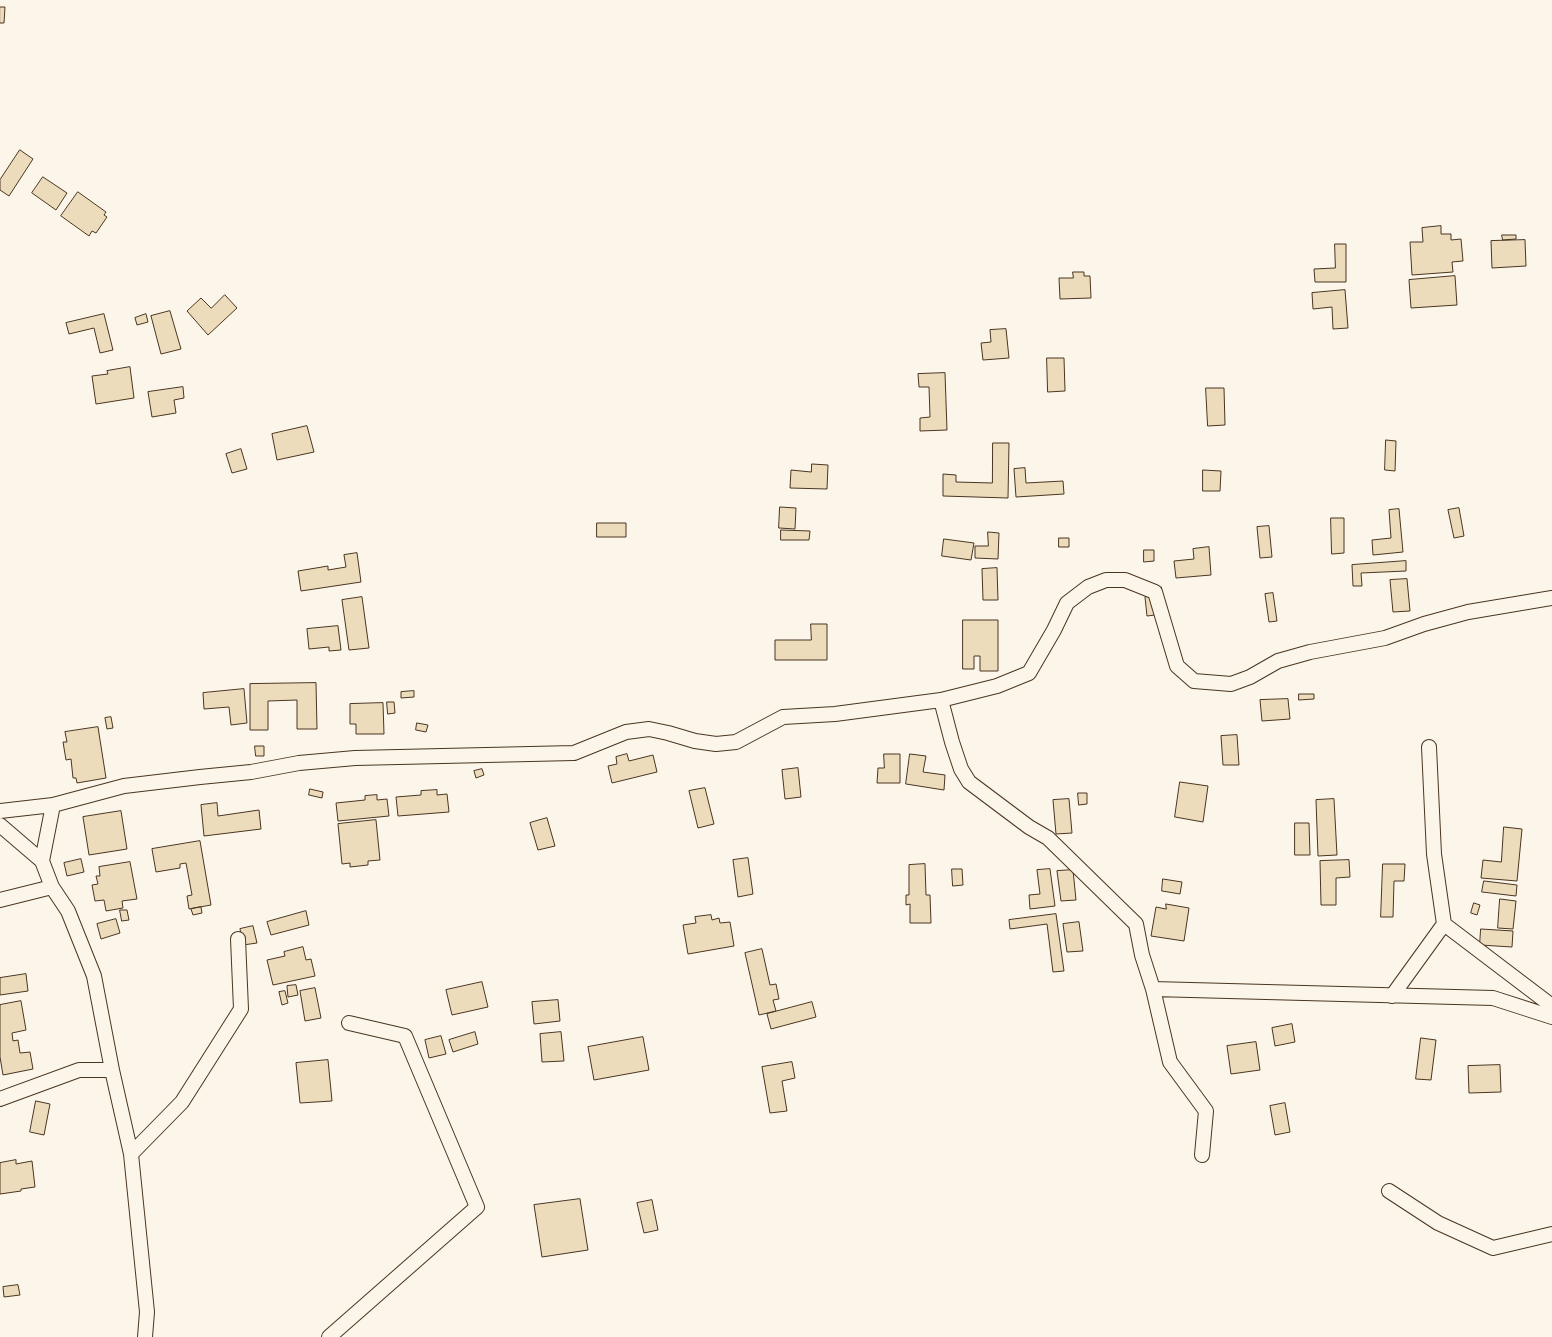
<!DOCTYPE html>
<style>
body{margin:0}
canvas{display:block;background:#fbf6e9}
</style>
<canvas width="1552" height="1337"></canvas>
<script>
const c = document.querySelector('canvas').getContext('2d');
c.lineJoin = 'round';
function fill(path, color) { c.fillStyle = color; c.fill(path, 'evenodd'); }
function strokePath(path, color, width, dash) { c.strokeStyle = color; c.lineWidth = width; c.lineCap = dash ? 'butt' : 'round'; c.setLineDash(dash || []); c.stroke(path); }
const building = new Path2D(`
 M0,7H5L4,23H0Z
 M20,150L33,159L9,196L0,190V180Z
 M43,177L67,193L56,210L32,193Z
 M78,192L106,212L104,215L107,217L96,233L92,231L89,236L61,216Z
 M1441,226V234H1451V240L1461,239L1463,261L1452,262L1453,272L1412,275L1410,242H1423L1422,228Z
 M1502,235H1516V239L1503,240Z
 M1525,240L1526,266L1492,268L1491,241Z
 M1335,244H1346V282H1315L1314,269L1335,268Z
 M1073,272H1084V276H1090L1091,298L1060,299L1059,278H1073Z
 M1455,276L1457,305L1411,308L1409,280Z
 M1345,290L1348,328L1333,329L1332,307L1313,309L1312,293Z
 M225,295L237,308L208,335L187,311L201,298L211,308Z
 M170,311L181,349L161,354L151,316Z
 M104,314L113,350L100,353L94,328L69,334L66,323Z
 M146,314L148,322L137,325L135,318Z
 M1006,329L1009,358L983,360L981,343L991,342L990,330Z
 M1047,358H1064L1065,391L1048,392Z
 M130,367L134,398L96,404L92,376L108,374L107,371Z
 M945,373L947,430L920,431V418L930,417L929,387H919L918,374Z
 M183,387L184,398L174,400L176,413L152,417L148,392Z
 M1206,388H1224L1225,425L1208,426Z
 M307,426L314,452L277,460L272,434Z
 M1386,440L1396,441L1395,471L1385,470Z
 M993,443H1009L1008,498L943,496V474L956,475V482L992,483Z
 M241,449L247,469L232,473L226,454Z
 M812,464L828,465L827,489L790,488L791,470L811,472Z
 M1025,468L1026,483L1063,481L1064,494L1016,497L1014,469Z
 M1203,470L1221,471L1220,491H1203Z
 M780,507L796,508L795,529L779,528Z
 M1459,508L1464,536L1454,538L1448,510Z
 M1399,509L1403,552L1373,555L1372,540L1391,538L1389,510Z
 M1331,518H1344V553L1332,554Z
 M597,523H626V537H597Z
 M1269,526L1272,557L1260,558L1257,527Z
 M781,530L810,531L809,540H781Z
 M988,532L999,533L998,559L975,558V546H988Z
 M1059,538H1069V547H1059Z
 M944,539L974,543L971,560L942,556Z
 M1209,547L1211,575L1176,578L1174,561L1194,559L1193,549Z
 M1144,550H1154V561L1144,562Z
 M357,553L361,582L301,591L298,571L328,566V570L346,567L344,555Z
 M1406,561V571L1361,573L1362,586H1353L1352,565Z
 M997,568L998,600H983L982,569Z
 M1407,579L1410,611L1393,612L1390,580Z
 M1273,593L1277,621L1269,622L1265,594Z
 M1153,596L1155,615L1147,616L1145,597Z
 M362,597L369,648L349,650L342,600Z
 M963,620H998V671H980V656H974V669H963Z
 M811,624H827V660H775V640H811Z
 M338,626L341,650L329,651V647L309,649L307,629Z
 M316,683L317,729H297V700L268,701V730H250V684Z
 M244,689L247,723L231,725L229,707L204,709L203,693Z
 M414,691V697L401,698V692Z
 M1299,694H1314V699L1299,700Z
 M1288,699L1290,719L1262,721L1260,700Z
 M387,702H394L395,713L388,714Z
 M383,703L384,734H356V724H350V704Z
 M111,717L113,728L107,729L105,718Z
 M417,723L428,725L426,732L416,730Z
 M98,727L106,778L77,783L76,778H73L71,759L66,760L63,742H67L65,732Z
 M1237,735L1239,765H1223L1221,736Z
 M255,746H264V756H256Z
 M627,754L629,761L653,755L657,772L612,783L608,766L617,764L616,757Z
 M884,754H900V783H877L878,768H884Z
 M910,754L926,756L923,772L945,775L944,790L906,784Z
 M798,768L801,797L785,799L782,770Z
 M482,769L484,775L476,778L474,771Z
 M1180,782L1208,786L1203,822L1175,817Z
 M705,788L714,824L698,828L689,791Z
 M310,789L323,792L322,798L309,795Z
 M437,790V795L447,794L449,812L398,816L396,797L421,795V791Z
 M1078,793H1087V804L1079,805Z
 M377,795V800L387,799L389,816L338,821L336,803L365,800V796Z
 M1069,799L1072,833L1056,834L1053,800Z
 M1334,799L1337,855L1318,856L1316,800Z
 M217,803L218,816L259,810L261,829L204,836L201,805Z
 M121,811L127,849L89,855L83,817Z
 M547,818L555,846L538,850L530,823Z
 M376,820L380,860L368,861V865L350,867V863L342,864L338,824Z
 M1295,823H1309L1310,855H1295Z
 M1504,827L1522,829L1517,881L1481,878L1483,860L1501,862Z
 M200,841L211,905L189,909L187,896L192,895L186,863L180,864V868L156,872L152,849Z
 M748,858L753,894L738,897L733,860Z
 M81,859L84,872L67,876L64,863Z
 M1349,860L1350,877L1336,878V905H1321L1320,861Z
 M130,862L137,899L122,901L123,908L106,911L104,900L95,901L92,885L98,884L96,876H100L99,867Z
 M925,864L926,895H930L931,923H910V904L906,905V895H909V865Z
 M1383,864H1405L1404,881H1394L1393,917H1381Z
 M952,869H962L963,885L953,886Z
 M1050,869L1055,906L1030,909L1029,895L1040,894L1037,870Z
 M1073,870L1076,900L1061,901L1057,871Z
 M1163,879L1182,882L1180,894L1162,891Z
 M1484,881L1517,885L1516,896L1482,892Z
 M1500,899L1516,901L1513,929L1498,928Z
 M1474,903L1480,905L1477,915L1471,913Z
 M1166,904L1189,908L1184,941L1151,936L1156,907L1166,909Z
 M201,907L202,913L193,915L191,909Z
 M120,910H127L129,920L122,921Z
 M306,911L309,925L271,935L267,922Z
 M1056,914L1064,971L1053,972L1047,924L1010,929L1009,920Z
 M711,915L712,920L719,918L720,923L730,922L734,946L688,954L683,925L696,923L695,917Z
 M116,919L120,933L101,939L97,924Z
 M1079,922L1083,951L1067,952L1063,924Z
 M253,926L257,943L243,945L240,929Z
 M1481,929L1513,931L1512,947L1480,945Z
 M303,947L306,960L311,959L315,976L273,985L267,960L285,956L284,952Z
 M762,949L770,985L776,984L779,999L773,1000L776,1011L759,1015L745,953Z
 M26,974L28,991L0,995V978Z
 M482,982L488,1007L452,1015L446,990Z
 M296,985L298,995L288,997L287,986Z
 M315,988L321,1018L305,1021L300,991Z
 M285,991L288,1003L282,1005L279,992Z
 M558,1000L560,1021L534,1024L532,1002Z
 M21,1001L26,1030L12,1033L13,1041L18,1040L20,1053L30,1052L33,1069L3,1075L0,1057V1005Z
 M812,1002L816,1017L771,1029L767,1014Z
 M1292,1024L1295,1042L1275,1046L1272,1028Z
 M475,1032L478,1044L453,1052L449,1040Z
 M561,1032L564,1061L542,1062L540,1034Z
 M441,1036L446,1054L429,1058L425,1040Z
 M643,1037L649,1070L594,1080L588,1047Z
 M1421,1038L1436,1040L1431,1080L1416,1079Z
 M1256,1042L1260,1070L1231,1074L1227,1046Z
 M328,1060L332,1101L300,1103L296,1063Z
 M792,1062L795,1078L782,1081L787,1111L770,1113L762,1067Z
 M1500,1065L1501,1092L1469,1093L1468,1066Z
 M36,1101L50,1104L44,1135L30,1132Z
 M1285,1103L1290,1132L1275,1135L1270,1106Z
 M16,1160V1164L32,1161L35,1187L21,1189V1191L0,1194V1163Z
 M580,1199L588,1250L542,1257L534,1205Z
 M652,1200L658,1230L644,1233L637,1203Z
 M18,1285L20,1295L4,1297L3,1287Z`);
fill(building, '#ecdcbc');
strokePath(building, '#4a3520', 1);
const minor = new Path2D(`
 M941,700L952,742L961,769L969,782L1029,827L1048,838L1136,924L1142,955L1153,989L1170,1062L1206,1111L1202,1155
 M0,811L53,805L124,786L200,777L251,772L299,763L355,758L574,753L626,732L649,729L668,733L695,741L716,744L736,742L783,717L835,714L941,700L997,686L1029,673L1054,630L1067,603L1088,587L1106,580H1125L1155,592L1177,666L1194,681L1231,684L1250,677L1278,661L1310,652L1385,638L1424,624L1468,612L1552,598
 M0,825L42,861L52,887L68,911L94,976L112,1070L131,1154L147,1312L145,1337
 M42,861L53,805
 M0,900L52,887
 M1444,924L1552,1006
 M1153,989L1493,998L1552,1017
 M1392,996L1444,924L1434,854L1429,747
 M0,1099L79,1070H112
 M131,1154L182,1102L241,1009L238,939
 M1389,1191L1438,1223L1493,1248L1552,1234
 M329,1337L477,1207L405,1036L349,1023`);
strokePath(minor, '#4a3520', 16);
strokePath(minor, '#fbf6e9', 14);
</script>
